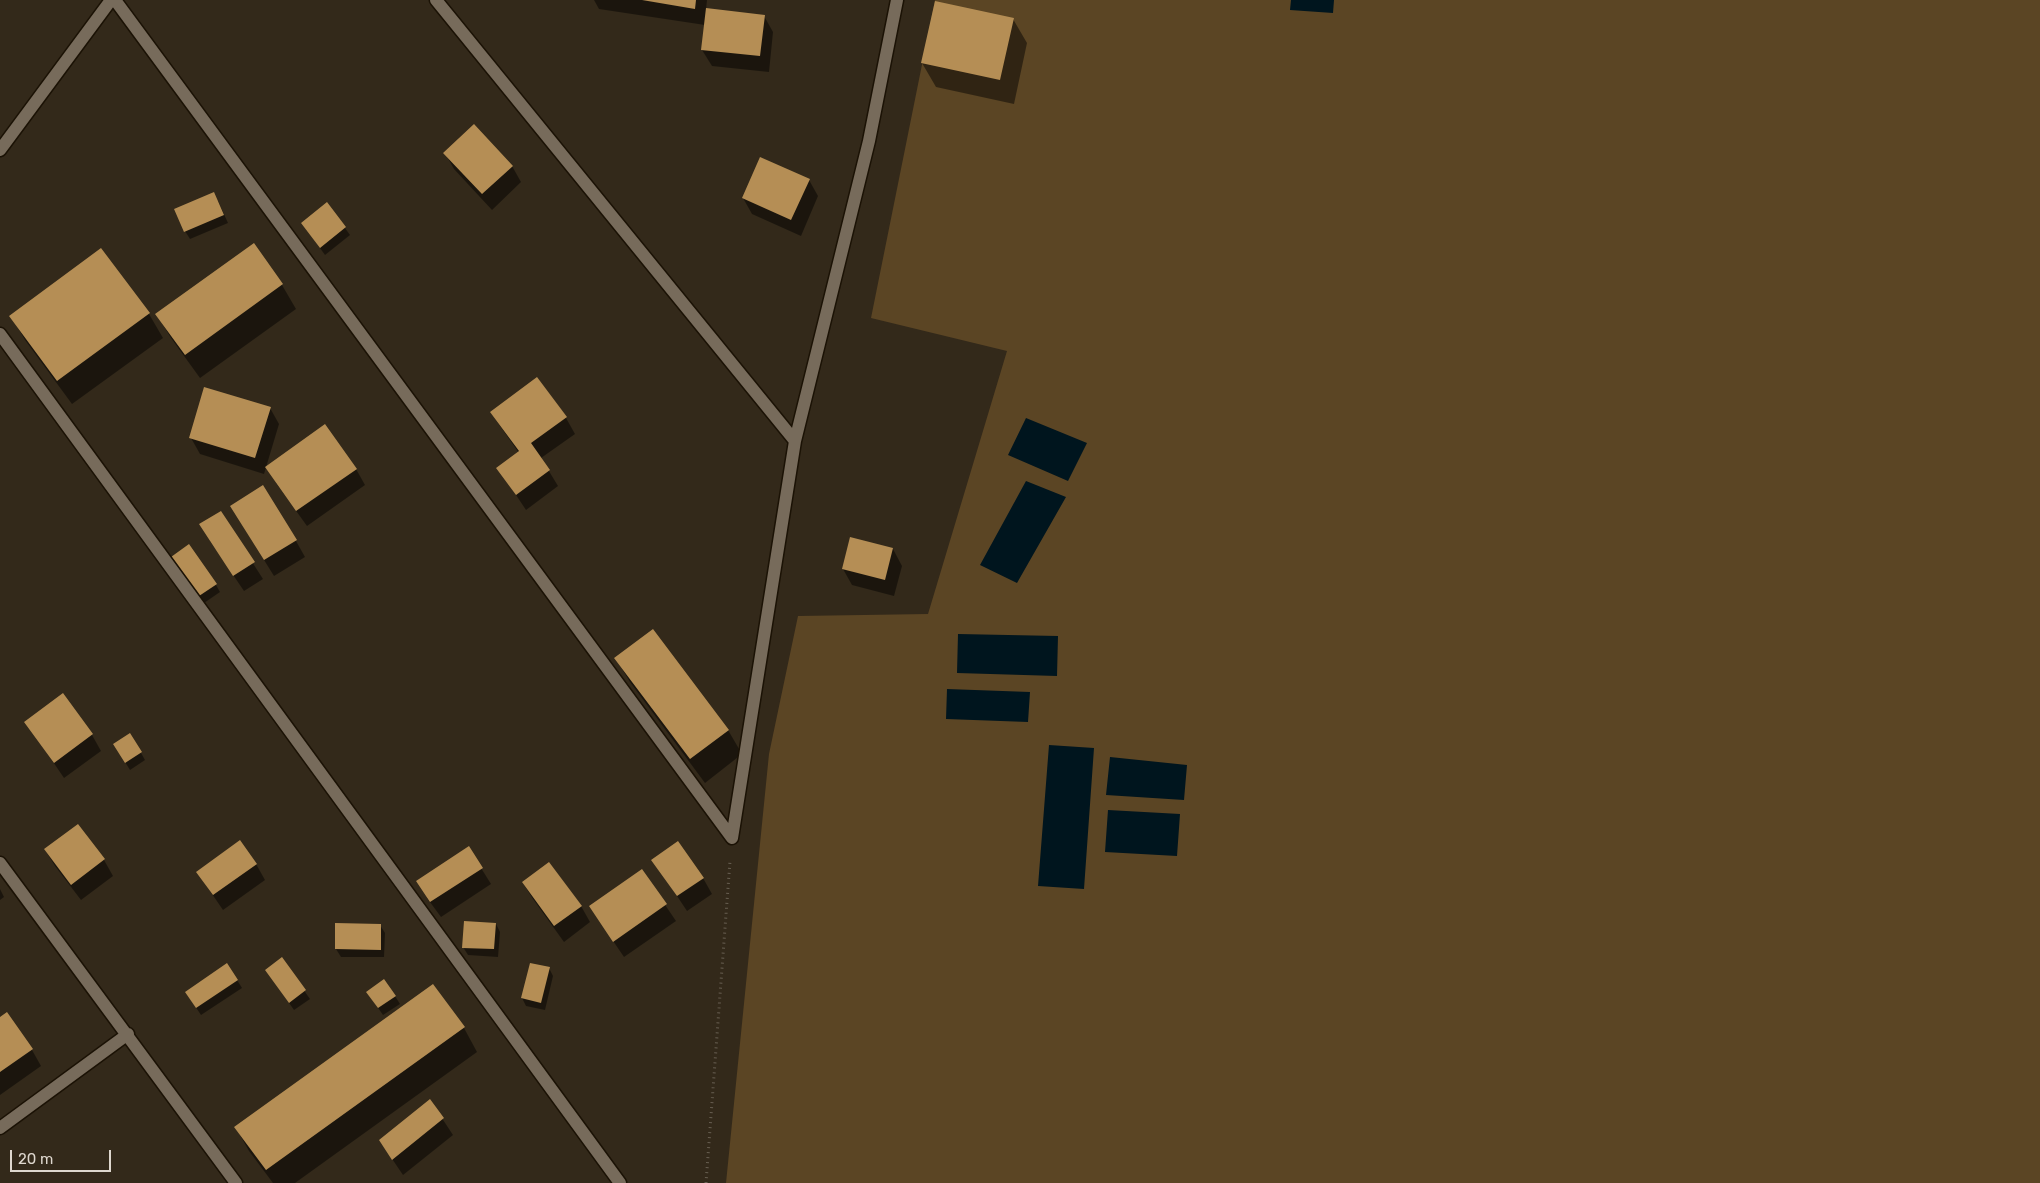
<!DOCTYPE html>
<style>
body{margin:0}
#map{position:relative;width:2040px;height:1183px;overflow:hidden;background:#33291a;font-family:Rubik,sans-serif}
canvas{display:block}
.scale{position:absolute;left:10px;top:1150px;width:101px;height:22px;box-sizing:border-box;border:2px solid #ded7ce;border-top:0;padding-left:6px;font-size:15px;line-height:18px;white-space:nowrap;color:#ded7ce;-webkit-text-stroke:4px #33291a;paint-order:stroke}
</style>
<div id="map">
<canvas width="2040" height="1183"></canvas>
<div class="scale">20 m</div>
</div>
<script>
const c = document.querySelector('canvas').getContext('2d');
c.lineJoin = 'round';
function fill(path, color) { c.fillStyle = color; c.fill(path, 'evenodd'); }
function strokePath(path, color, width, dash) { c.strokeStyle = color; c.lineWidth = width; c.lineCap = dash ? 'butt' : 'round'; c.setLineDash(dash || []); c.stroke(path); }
fill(new Path2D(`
 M935,0H2040V1183H726L769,754L798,616L928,614L1007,351L871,318Z`), '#5b4524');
fill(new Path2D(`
 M1291,0H1334L1333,13L1290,10Z
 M1026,418L1087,443L1068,481L1008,455Z
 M1026,481L1066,497L1017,583L980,565Z
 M958,634L1058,636L1057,676L957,673Z
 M947,689L1030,692L1028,722L946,719Z
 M1049,745L1094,748L1084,889L1038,886Z
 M1110,757L1187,765L1184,800L1106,795Z
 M1108,810L1180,814L1177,856L1105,852Z`), '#00151e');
fill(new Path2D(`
 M594,0H707L706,10L764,16L773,32L769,72L712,66L702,50L705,25L599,9Z
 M1013,19L1027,43L1014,104L936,87L922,63Z
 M445,153L512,166L521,182L492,210L454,169Z
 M809,180L818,196L801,236L752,214L743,198Z
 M218,201L228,223L190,239L185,231Z
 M302,223L345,228L350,235L325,255Z
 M254,245L282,285L296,309L200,378L171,338L157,315Z
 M101,250L149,314L163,338L72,404L25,340L11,316Z
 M270,408L279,424L264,474L200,454L191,438Z
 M491,413L566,418L575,434L541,458L558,486L526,510L498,468L519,453Z
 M356,469L365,485L307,526L276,483Z
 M220,512L263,579L244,591L210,541Z
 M241,523L296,541L305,557L274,576Z
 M893,549L902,566L894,596L852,585L843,569Z
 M177,565L216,585L220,592L204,603Z
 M616,659L728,730L742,754L705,783L630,682Z
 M26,722L92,735L101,751L64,778Z
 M119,752L141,753L145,760L130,770Z
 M45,850L104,860L113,876L81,900L55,866Z
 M653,860L703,878L712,894L687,911Z
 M256,864L265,880L223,910L197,872Z
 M481,868L491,884L441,917L427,898Z
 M642,871L676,921L624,957L590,907Z
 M523,883L581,906L590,922L564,942L533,899Z
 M0,889L4,897L0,900Z
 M496,924L500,932L498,957L468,955L463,947Z
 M380,925L385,933L384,957H341L336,949Z
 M282,959L310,999L294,1010L266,970Z
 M549,968L553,976L545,1010L526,1006L522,998Z
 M237,980L242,988L201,1015L191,1000Z
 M367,992L395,996L400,1004L383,1015Z
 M0,1019L32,1050L41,1066L0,1095Z
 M464,1028L477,1052L295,1183H273L249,1151L236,1128Z
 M430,1100L453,1135L403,1175L380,1141Z`), '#0007');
fill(new Path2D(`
 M642,0H696L695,9Z
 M935,1L1014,18L1000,80L921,63Z
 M706,8L765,15L760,56L701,50Z
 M474,124L513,166L482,194L443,153Z
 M760,157L810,179L791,220L742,198Z
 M214,192L224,215L184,232L174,209Z
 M327,202L346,227L320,248L301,223Z
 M254,243L283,284L185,355L155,314Z
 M101,248L150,313L57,381L9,316Z
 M537,377L567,417L531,443L550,470L516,495L496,468L519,451L490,412Z
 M204,387L271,407L255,458L189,438Z
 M325,424L357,469L296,511L265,467Z
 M263,485L297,540L264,560L230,506Z
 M221,511L255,562L233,576L199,524Z
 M850,537L893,548L885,580L842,569Z
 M189,544L217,584L199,596L171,557Z
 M653,629L729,730L690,759L614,658Z
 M63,693L93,734L54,763L24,722Z
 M130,733L142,752L125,763L113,744Z
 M78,824L105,859L71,885L44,849Z
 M240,840L257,864L213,895L196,872Z
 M678,841L704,878L677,896L651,860Z
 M469,846L483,868L430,902L416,881Z
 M549,862L582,906L554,926L522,882Z
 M642,869L667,904L613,942L589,906Z
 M464,921L496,923L494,949L462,948Z
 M335,923L381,924V950L335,949Z
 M282,957L306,990L289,1003L265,970Z
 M227,963L238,980L196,1008L185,992Z
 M530,963L550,967L541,1003L521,998Z
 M384,979L396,996L378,1008L366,992Z
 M433,984L465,1027L266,1170L234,1127Z
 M7,1012L33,1049L0,1072V1017Z
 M430,1099L444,1118L392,1160L379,1140Z`), '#b58e55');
const minor = new Path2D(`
 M115,0L732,838
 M436,0L795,441
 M0,150L111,0
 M0,334L620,1183
 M732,838L795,441L869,141L897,0
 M0,863L236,1183
 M0,1128L128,1034`);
strokePath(minor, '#1b1205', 15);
strokePath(new Path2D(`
 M706,1183L730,861`), '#685f52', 3, [1, 4]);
strokePath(minor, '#776b5b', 12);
</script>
